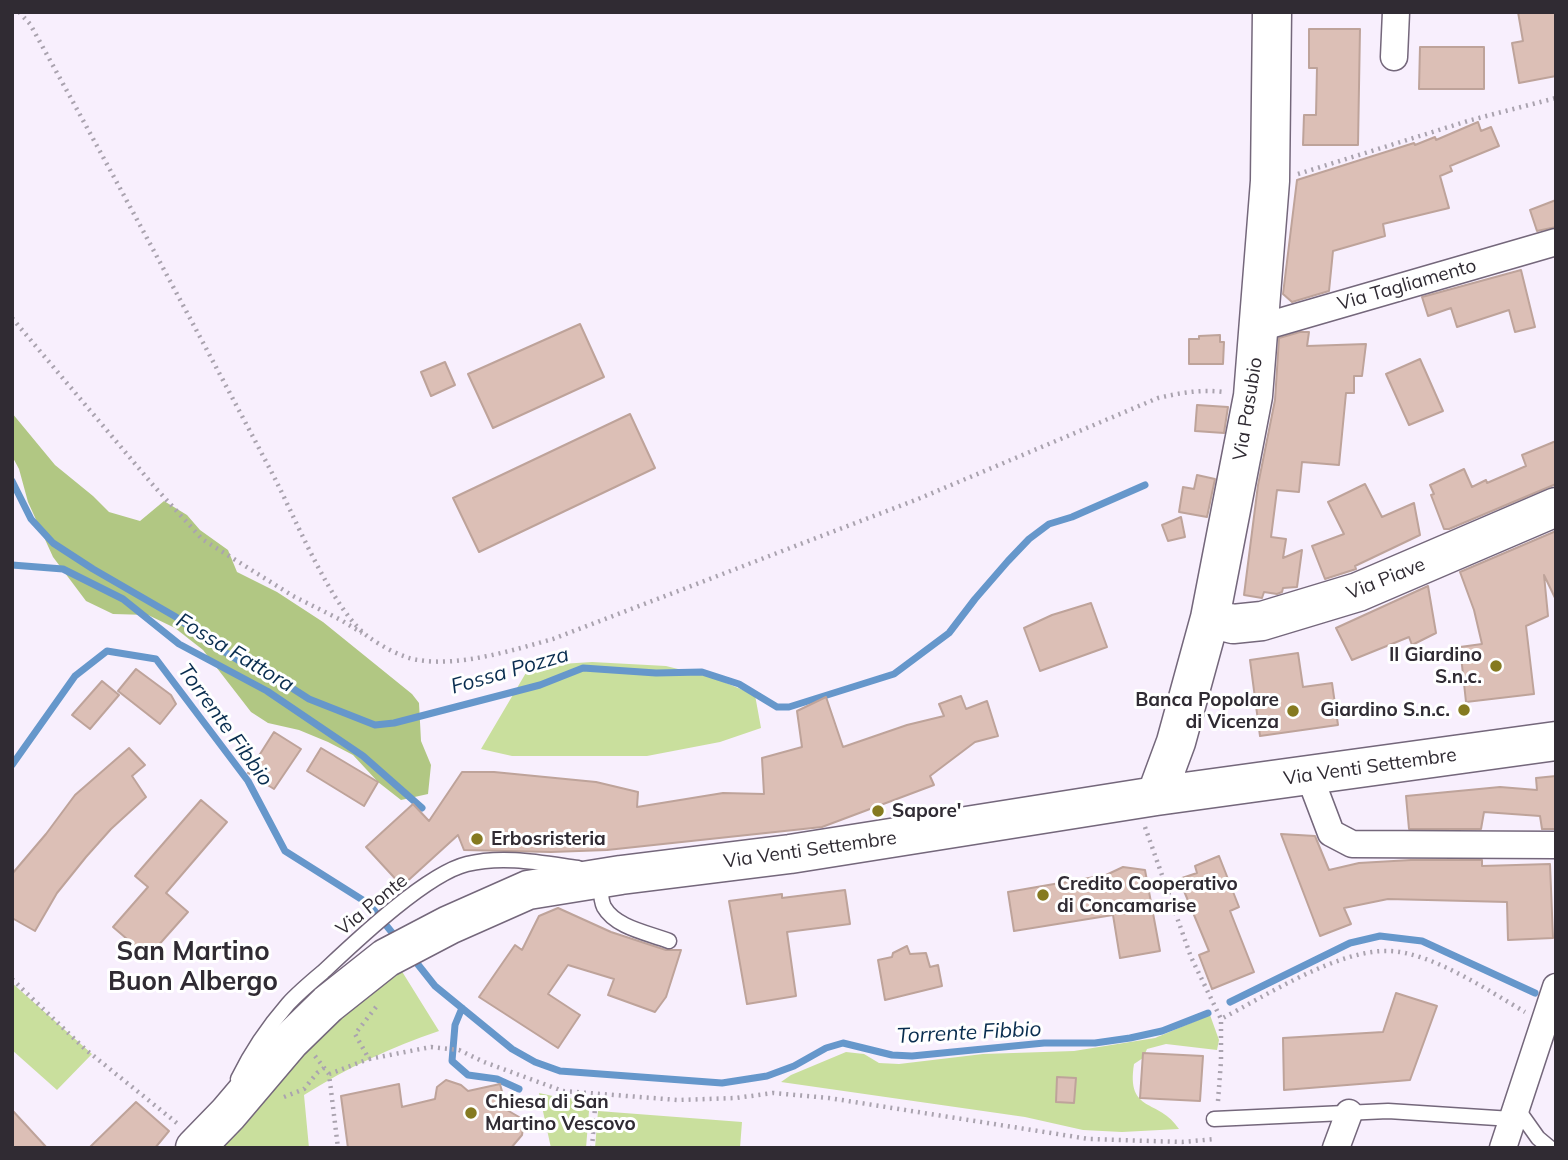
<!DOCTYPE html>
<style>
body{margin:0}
#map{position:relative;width:1568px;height:1160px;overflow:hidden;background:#f8effd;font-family:Mulish,sans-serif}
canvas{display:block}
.frame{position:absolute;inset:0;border:14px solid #302b33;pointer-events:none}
</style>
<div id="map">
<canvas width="1568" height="1160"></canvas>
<div class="frame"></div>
</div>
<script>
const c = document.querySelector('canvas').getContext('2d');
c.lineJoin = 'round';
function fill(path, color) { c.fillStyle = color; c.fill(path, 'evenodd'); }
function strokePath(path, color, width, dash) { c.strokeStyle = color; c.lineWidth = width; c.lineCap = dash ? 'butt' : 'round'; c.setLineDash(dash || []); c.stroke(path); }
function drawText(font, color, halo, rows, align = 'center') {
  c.font = font + ' Mulish,sans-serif'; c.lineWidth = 6; c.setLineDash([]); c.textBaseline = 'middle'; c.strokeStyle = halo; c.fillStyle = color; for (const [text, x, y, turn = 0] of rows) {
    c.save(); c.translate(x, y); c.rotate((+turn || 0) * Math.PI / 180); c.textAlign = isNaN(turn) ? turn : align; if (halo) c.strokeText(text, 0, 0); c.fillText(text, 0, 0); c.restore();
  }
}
fill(new Path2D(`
 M592,662L666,666L714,678L755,695L761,728L720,742L647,756H512L481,749L530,666Z
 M398,965L439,1031C391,1047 347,1068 304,1095L309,1148H207V1141Z
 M12,983L92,1054L57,1090L12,1050Z
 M1210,1015L1219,1040L1217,1050L1166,1044L1147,1049L1143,1058L1134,1064C1126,1114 1159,1098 1179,1129L1122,1132L1083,1130L1025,1117L781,1082L791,1075L846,1052L864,1054L879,1063L899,1064L983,1054L1074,1051L1155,1038Z
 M539,1093L562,1098L590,1099L586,1148H551Z
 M598,1111L742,1122L740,1148H595Z`), '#c9df9d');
fill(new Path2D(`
 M12,413L55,465L93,496L109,512L140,521L164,501L187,515L200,530L228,550L237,572L277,592L323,622L412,694L419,703L421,741L431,765L428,794L401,800L378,782L353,755L328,742L299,730L268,723L251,712L203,650L175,628L148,615L113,614L86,601L53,557L28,502L19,469L12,456Z`), '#b1c783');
strokePath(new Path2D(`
 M12,481L31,519L53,543L93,569L176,617L212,644L246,665L281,681L309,699L375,725L394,723L540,685L583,668L656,673L702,672L739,684L777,707H789L894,674L949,633L975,599L1008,561L1029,539L1049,524L1072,517L1145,485
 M12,565L63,569L123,599L179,644L267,691L363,756L422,808
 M12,765L75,676L107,651L156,659L248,781L285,851L369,904L398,940
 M412,957L435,986L512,1049L535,1062L560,1071L722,1083L767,1076L794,1066L826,1048L843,1043L892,1055L912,1056L1044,1043H1095L1130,1038L1162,1031L1208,1013
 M1230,1002L1350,943L1380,936L1422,941L1535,993
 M462,1008L455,1025L452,1061L468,1075L497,1079L519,1089`), '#6697cb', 7);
const building = new Path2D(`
 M1518,12H1556V76L1519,83L1512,43L1523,41Z
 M1309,29H1360L1358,145H1303L1304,115H1316L1317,68H1309Z
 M1420,47H1484V89H1419Z
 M1478,122L1481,131L1491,127L1499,146L1450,166L1452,171L1440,176L1449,208L1383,224L1385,236L1333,251L1329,291L1292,302L1283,294L1297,180L1414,143L1415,145L1435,137L1436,140Z
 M1556,200V227L1537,231L1530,210Z
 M1521,270L1535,327L1515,332L1509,310L1457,327L1451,308L1428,316L1422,297Z
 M580,324L604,377L493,428L468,374Z
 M1300,332H1309L1307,346L1366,344L1362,376H1354V393H1346L1339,465L1302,462L1299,492L1277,490L1271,537L1286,539L1283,558L1302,550L1297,587L1283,588L1282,592L1277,594L1264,592L1262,598L1244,595L1258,485L1275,400L1279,338Z
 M1220,335V342H1224L1223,364H1189V339H1199V336Z
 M1420,359L1443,411L1409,425L1386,374Z
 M445,362L455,385L431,396L421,372Z
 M1197,405L1228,407L1224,433L1195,431Z
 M630,414L655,468L479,552L453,498Z
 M1556,441V484L1449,529H1444L1431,495L1434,494L1430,485L1464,469L1472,487L1486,480L1487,483L1526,466L1522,455Z
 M1197,475L1215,479L1207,517L1179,512L1183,487L1194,489Z
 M1365,484L1382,517L1414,503L1420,535L1355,566L1356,569L1325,579L1312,546L1344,534L1328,502Z
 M1181,517L1185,537L1168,541L1162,525Z
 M1556,531V600L1544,575L1548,616L1526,626L1534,694L1466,702L1460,647L1482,644L1474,610L1460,572Z
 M1428,586L1436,633L1412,645L1409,637L1352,660L1336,628Z
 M1091,603L1107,647L1040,671L1024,628L1052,615Z
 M1298,653L1303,687L1332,683L1338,725L1260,736L1250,660Z
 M136,669L171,695L176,704L160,724L118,691Z
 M102,681L119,695L90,729L72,715Z
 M961,696L966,709L987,701L998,736L975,742L930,776L934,785L822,827L607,850L551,852L464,850L458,835L402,886L366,847L413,804L429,821L462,772H494L596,782L638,792L637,807L723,793L764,794L762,758L802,747L797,711L826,697L843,747L907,725L944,716L939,704Z
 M274,732L301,749L274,789L248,773Z
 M129,748L145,765L132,776L146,797L111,829L86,857L57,893L35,931L12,918V874L46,834L75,795Z
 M321,748L378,782L364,806L307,771Z
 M1556,776V829H1542L1540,816L1484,812L1481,829H1409L1406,796L1500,787L1537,790L1536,778Z
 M201,800L227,822L166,893L188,912L148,957L113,927L148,887L135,876Z
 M1281,834L1315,836L1329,870L1359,863L1411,860H1482V866L1550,864L1553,938L1508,940L1507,902L1388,899L1344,908L1351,924L1320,936Z
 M1219,856L1239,907L1230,911L1254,972L1212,989L1199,955L1209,951L1179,879L1197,873L1195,866Z
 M1123,867L1145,870L1160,951L1120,958L1113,915L1014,931L1008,892L1106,875Z
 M845,890L850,924L787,932L796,996L747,1004L729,901L782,894V898Z
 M558,908L611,932L666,950H681L666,997L655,1012L608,995L614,979L568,965L548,994L580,1015L558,1048L479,997L515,945L522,950L539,916Z
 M907,946L910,954L926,953L930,967L938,965L942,986L885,1000L878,960L892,957L893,953Z
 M1396,993L1437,1006L1410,1080L1284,1090L1283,1038L1383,1032Z
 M1143,1053L1203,1056L1200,1101L1140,1098Z
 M1057,1077L1076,1078L1074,1103L1056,1102Z
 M446,1080L461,1085L468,1091L500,1084L507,1110L519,1117L523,1128L522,1135L511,1148H348L341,1096L399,1084L402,1107L435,1099L437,1087Z
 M136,1102L169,1131L155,1148H89Z
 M12,1110L47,1148H12Z`);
fill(building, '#dcbfb6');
strokePath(building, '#bea39a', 2);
const lane = new Path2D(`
 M600,879C601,888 600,899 604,907C616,928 649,933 669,941
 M238,1079C251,1052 268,1027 288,1004C298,993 311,982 323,972C355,942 426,874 467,864C503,855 542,863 578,868
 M1516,1107L1538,1138L1550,1148
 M1214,1119L1388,1111L1512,1119`);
const street = new Path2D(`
 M1394,57L1396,12
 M1259,328L1556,242
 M1309,775L1331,833L1352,844L1556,845
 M1336,1148L1349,1113
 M1503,1148L1556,987`);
const secondary = new Path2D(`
 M1210,618L1233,624L1262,621L1358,592L1556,507
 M1156,796L1176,742L1210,618L1253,396L1270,181L1272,12
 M195,1148L228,1114L290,1041L328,1004L386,958L449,925L528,890L621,875L790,854L1156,796L1556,741`);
strokePath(lane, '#74677b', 17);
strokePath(street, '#74677b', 29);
strokePath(secondary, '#74677b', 41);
strokePath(new Path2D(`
 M19,12L30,24C112,172 192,321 271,471C294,514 332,612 370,638C383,647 403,658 418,660C460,667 513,650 553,639L918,499L1158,398C1180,393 1201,389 1224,392
 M1298,174L1471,120L1556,98
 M12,318L153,485L202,539L293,596L341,620L362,633
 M1145,827L1191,957L1221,1019C1265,996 1339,949 1389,951C1431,952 1489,991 1525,1012
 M12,979L85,1049L178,1124
 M376,1007L355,1034L369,1059L431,1047L459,1050L484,1062L563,1091L678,1100L736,1098L773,1093L829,1098L1089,1139L1182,1142L1215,1139
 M315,1056L329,1074L338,1148
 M329,1074L369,1059
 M284,1097L304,1089L317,1073L324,1068
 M1218,1101L1221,1061V1019
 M592,1148L596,1094`), '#aaa3af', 4.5, [2, 5]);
strokePath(lane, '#fff', 14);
strokePath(street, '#fff', 26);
strokePath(secondary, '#fff', 38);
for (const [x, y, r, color] of [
 [1496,666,7,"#857a20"],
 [1464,710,7,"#857a20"],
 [1293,711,7,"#857a20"],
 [878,811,7,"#857a20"],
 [477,839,7,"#857a20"],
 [1043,895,7,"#857a20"],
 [471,1113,7,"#857a20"]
]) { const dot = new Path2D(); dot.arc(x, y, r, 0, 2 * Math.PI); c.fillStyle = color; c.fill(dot); strokePath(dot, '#fff', 2.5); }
drawText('19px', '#302b33', '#fff', [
 ["Via Tagliamento",1407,285,-16],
 ["Via Pasubio",1248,409,-81],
 ["Via Piave",1386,579,-22],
 ["Via Venti Settembre",1370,767,-8],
 ["Via Venti Settembre",810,850,-8],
 ["Via Ponte",372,905,-39]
]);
drawText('bold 19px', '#302b33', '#fff', [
 ["Il Giardino",1482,655,"right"],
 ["S.n.c.",1482,677,"right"],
 ["Banca Popolare",1279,700,"right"],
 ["di Vicenza",1279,722,"right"],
 ["Giardino S.n.c.",1450,710,"right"],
 ["Sapore'",892,811],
 ["Erbosristeria",491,839],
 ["Credito Cooperativo",1057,884],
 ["di Concamarise",1057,906],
 ["Chiesa di San",485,1102],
 ["Martino Vescovo",485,1124]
], 'left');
drawText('italic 21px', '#092d4f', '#fff', [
 ["Fossa Fattora",235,653,31],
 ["Fossa Pozza",510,671,-16],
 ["Torrente Fibbio",225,725,54],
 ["Torrente Fibbio",969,1033,-3]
]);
drawText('bold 26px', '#302b33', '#fff', [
 ["San Martino",193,952],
 ["Buon Albergo",193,982]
]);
</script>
